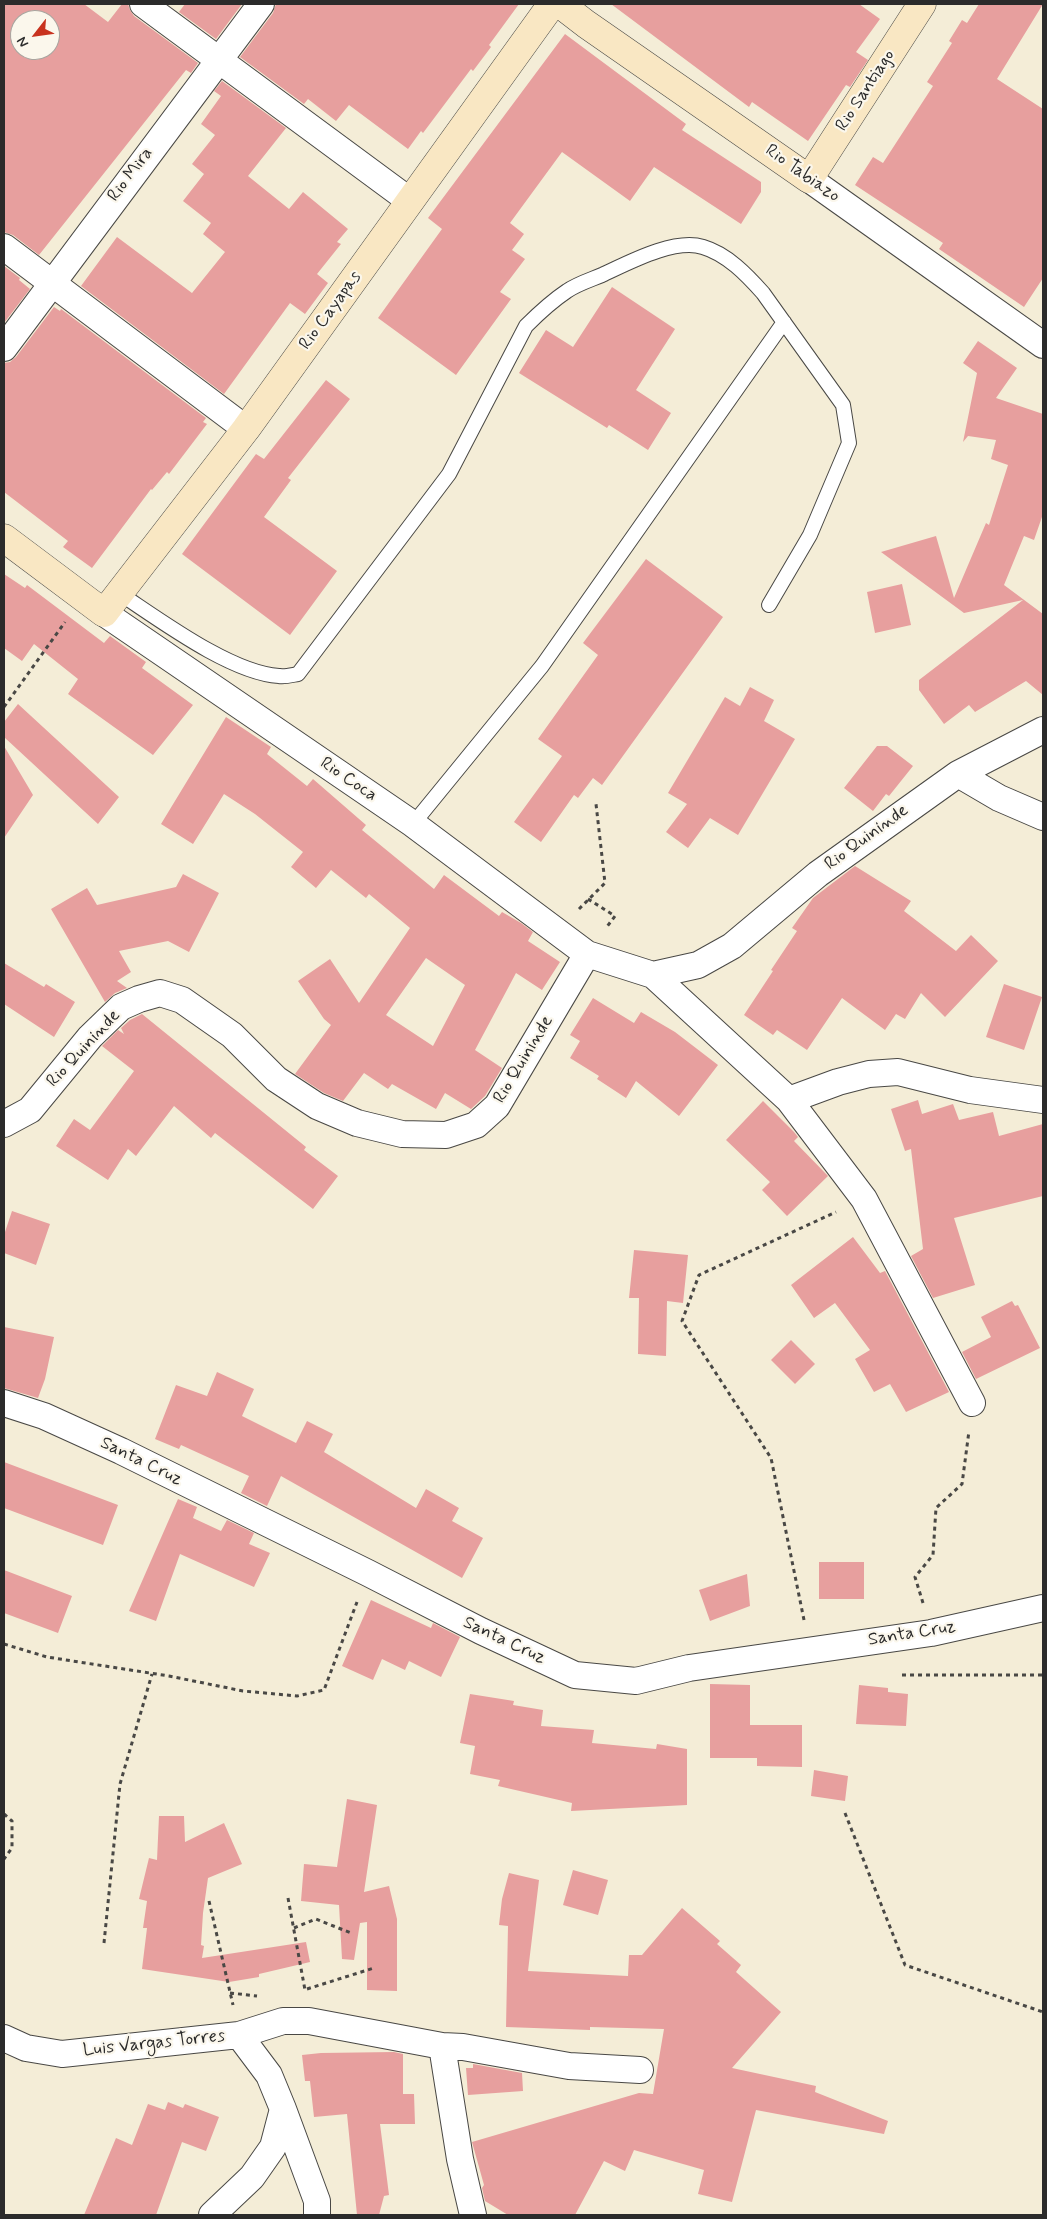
<!DOCTYPE html>
<style>
body{margin:0}
#map{position:relative;width:1047px;height:2219px;overflow:hidden;background:#f4edd7;font-family:Mynerve,sans-serif}
canvas{display:block}
.frame{position:absolute;inset:0;border:5px solid #2b2b2b;pointer-events:none}
.north{position:absolute;left:10px;top:10px;width:50px;height:50px;box-sizing:border-box;background:#fbf7ec;border:1px solid #a8a59f;border-radius:50%;rotate:240deg;font-size:14px;font-weight:700;line-height:20px;text-align:center;color:#2b2b2b}
.north::after{content:'';display:block;margin:auto;width:18px;height:22px;background:#c8321e;clip-path:polygon(50% 0,100% 100%,50% 72%,0 100%)}
</style>
<div id="map">
<canvas width="1047" height="2219"></canvas>
<div class="frame"></div>
<div class="north">N</div>
</div>
<script>
const c = document.querySelector('canvas').getContext('2d');
c.lineJoin = 'round';
function fill(path, color) { c.fillStyle = color; c.fill(path, 'evenodd'); }
function strokePath(path, color, width, dash) { c.strokeStyle = color; c.lineWidth = width; c.lineCap = dash ? 'butt' : 'round'; c.setLineDash(dash || []); c.stroke(path); }
function drawText(font, color, halo, rows, align = 'center') {
  c.font = font + ' Mynerve,sans-serif'; c.lineWidth = 4.5; c.setLineDash([]); c.textBaseline = 'middle'; c.strokeStyle = halo; c.fillStyle = color; for (const [text, x, y, turn = 0] of rows) {
    c.save(); c.translate(x, y); c.rotate((+turn || 0) * Math.PI / 180); c.textAlign = isNaN(turn) ? turn : align; if (halo) c.strokeText(text, 0, 0); c.fillText(text, 0, 0); c.restore();
  }
}
fill(new Path2D(`
 M4,4H84L108,22L122,4H128L130,10L134,16L198,63L191,73L186,70L39,255L13,235L4,232ZM20,20H50V50H20Z
 M185,4H242L216,39L179,12Z
 M276,4H519L489,45L491,47L473,71L471,69L423,133L421,131L408,149L349,105L336,121L308,99L304,104L240,57L273,13Z
 M611,4H859L880,19L856,52L868,60L850,87L846,85L808,141L752,102L749,107Z
 M979,4H1043L997,79L1043,109V278L1024,307L939,249L943,243L855,185L873,157L883,163L933,86L927,82L952,43L949,41L962,20L967,23Z
 M565,34L686,124L682,130L761,182V192L741,224L654,167L630,201L562,152L510,223L524,234L512,250L525,259L500,292L511,299L456,375L378,318L442,229L428,218Z
 M222,81L286,128L248,176L289,209L303,192L348,229L337,242L341,244L317,274L328,283L305,314L290,303L224,394L81,286L117,237L192,293L225,252L203,234L211,223L183,201L204,174L192,164L215,135L201,124L221,96L214,91Z
 M4,266L20,278L19,280L30,289L4,323Z
 M612,287L675,329L636,390L671,413L648,450L609,425L607,428L519,373L546,330L573,347Z
 M54,307L60,311L61,309L206,418L203,422L207,424L169,474L167,472L152,490L151,489L92,568L63,547L68,541L4,492V363L10,362L16,357Z
 M978,341L1017,368L996,398L1043,414V514L1034,540L1024,536L1004,585L1043,614V695L1026,681L975,712L969,705L944,724L919,690V680L1023,600L964,613L881,552L936,536L954,598L986,523L989,525L1008,465L991,459L996,440L968,436L963,442L977,373L963,363Z
 M326,380L350,399L288,478L291,480L264,517L337,571L290,635L182,554L256,454L264,459Z
 M646,559L723,617L602,785L593,778L578,798L574,795L541,842L514,822L562,756L538,739L598,655L583,643Z
 M4,574L25,588L27,585L104,643L110,636L146,662L142,668L193,705L153,755L68,694L78,679L34,644L22,661L4,648Z
 M902,584L911,625L875,633L867,592Z
 M750,687L774,700L764,721L795,739L738,835L710,818L688,848L666,832L687,804L668,793L725,697L740,706Z
 M18,704L119,797L98,824L4,737V722Z
 M226,717L271,747L267,754L307,786L313,779L366,825L362,830L434,889L444,875L499,916L502,912L521,923L533,932L528,941L560,962L542,990L516,973L475,1050L502,1068L485,1096L471,1109L445,1093L436,1109L392,1084L388,1089L364,1073L343,1101L324,1093L295,1074L331,1025L324,1019L298,981L330,959L359,1003L410,928L369,894L366,898L331,870L316,888L291,867L303,852L255,814L224,794L193,844L161,824ZM426,958L465,985L433,1046L386,1015Z
 M4,746L33,795L4,838Z
 M877,746H887L913,766L889,796L886,794L873,811L844,788Z
 M855,866L911,901L904,911L956,951L971,935L998,961L945,1017L921,993L905,1019L896,1014L885,1030L842,998L807,1050L777,1030L773,1035L744,1015L773,971L771,970L797,931L792,928L813,898Z
 M183,874L219,893L189,952L168,941L119,951L131,972L117,981L127,988L115,993L105,1002L51,909L87,888L97,905L176,887Z
 M4,963L44,987L46,984L75,1002L54,1037L4,1004Z
 M1004,984L1042,997L1024,1050L986,1037Z
 M593,998L634,1023L641,1012L675,1032L718,1065L679,1116L636,1081L626,1098L597,1079L599,1076L570,1058L580,1041L570,1035Z
 M142,1014L306,1147L304,1150L338,1176L313,1209L215,1133L211,1138L174,1106L136,1156L128,1149L108,1180L56,1146L74,1119L90,1130L134,1071L102,1046L118,1030L124,1034L121,1028L130,1020Z
 M918,1100L922,1114L953,1104L959,1120L993,1112L999,1136L1043,1124V1196L954,1218L975,1285L933,1298L911,1256L923,1249L911,1149L905,1151L891,1109Z
 M763,1101L794,1132L798,1137L794,1141L828,1176L787,1216L762,1190L770,1182L726,1140Z
 M12,1211L50,1224L36,1265L4,1253V1235Z
 M853,1237L880,1273L885,1271L949,1392L906,1412L890,1384L874,1392L855,1359L870,1350L835,1303L814,1318L791,1285Z
 M634,1250L688,1255L683,1303L667,1301L666,1356L638,1354L639,1298H629Z
 M1012,1301L1015,1306L1018,1305L1040,1348L976,1379L962,1352L991,1337L981,1317Z
 M4,1327L54,1337L45,1379L38,1398L4,1388Z
 M791,1340L815,1364L795,1384L771,1360Z
 M217,1372L254,1389L242,1416L296,1443L307,1421L333,1434L324,1452L416,1508L426,1489L459,1508L452,1521L483,1538L462,1578L281,1476L267,1506L241,1493L249,1476L181,1445L179,1449L155,1439L176,1385L207,1396Z
 M4,1462L118,1505L103,1545L4,1508Z
 M178,1499L197,1507L193,1518L221,1531L227,1520L254,1533L249,1544L270,1553L254,1587L180,1554L156,1621L129,1611Z
 M819,1562H864V1599H819Z
 M4,1570L72,1596L58,1633L4,1613Z
 M747,1574L750,1606L710,1621L699,1590Z
 M371,1600L431,1628L433,1623L460,1637L441,1677L409,1661L405,1670L382,1659L373,1680L342,1666Z
 M710,1684L750,1685V1725H802V1767L757,1766V1758H710Z
 M859,1685L888,1688V1692L908,1694L906,1726L856,1724Z
 M470,1694L514,1701L513,1705L543,1710L541,1726L594,1730L592,1743L656,1749L657,1744L687,1749V1805L571,1811L572,1803L498,1786L500,1780L470,1774L475,1746L460,1743Z
 M814,1770L848,1776L845,1801L811,1796Z
 M347,1799L377,1805L364,1892L389,1886L397,1919V1991L367,1990V1922L360,1923L354,1960L342,1959L339,1905L301,1901L304,1864L337,1867Z
 M159,1816H184L185,1842L224,1823L242,1864L208,1878L203,1913L201,1945L204,1946L202,1958L306,1942L310,1962L259,1974V1977L229,1982L142,1969L147,1928H143L147,1901L139,1899L149,1858L157,1860Z
 M573,1870L608,1880L598,1915L563,1905Z
 M509,1873L539,1880L528,1971L628,1976L629,1955H642L682,1908L720,1941L717,1944L741,1965L736,1972L781,2012L732,2068L816,2086L815,2092L888,2121L884,2134L756,2110L732,2202L698,2194L704,2170L634,2150L625,2171L604,2161L575,2215H508L485,2201L482,2188L484,2185L472,2142L639,2093L653,2094L664,2029L590,2027V2030L506,2027L508,1926L499,1925L502,1899Z
 M394,2052L403,2054V2094H414L415,2124H380L389,2195L384,2196L379,2215H357L347,2114L314,2117L310,2081H305L302,2055L321,2053Z
 M473,2064L522,2073L523,2091L468,2095L466,2068H473Z
 M168,2102L183,2108L185,2104L219,2117L206,2151L182,2142L156,2215H84L116,2138L132,2145L148,2104L165,2110Z`), '#e79f9e');
const lane = new Path2D(`
 M119,593C160,620 231,673 279,676C285,677 292,675 298,674L449,474L526,326C539,313 552,301 567,291C577,284 590,280 602,275C628,263 674,238 703,247C727,254 747,275 763,293L843,405L849,443L810,535L769,605
 M413,824L542,666L784,322`);
const street = new Path2D(`
 M143,4L410,201
 M809,179L1043,345
 M4,247L246,429
 M4,348L261,4
 M104,613L413,824L587,954L653,975L698,965L732,946L818,874L958,774L1043,730
 M958,774L999,798L1043,817
 M653,975L789,1100L864,1199L972,1403
 M789,1100L838,1082L869,1074L898,1072L970,1090L1043,1100
 M4,1124L30,1110L90,1037L121,1007L139,999L160,993L182,1000L232,1035L276,1079L317,1106L357,1123L402,1134L446,1135L476,1125L497,1106L587,954
 M4,1403L44,1416L121,1451L368,1573L481,1631L575,1675L636,1681L689,1668L931,1633L1043,1608
 M239,2035L283,2021H309L442,2046L460,2159L473,2215
 M4,2038L26,2048L62,2054L239,2035L269,2075L283,2109L273,2147L252,2177L212,2215
 M442,2046L463,2047L569,2066L640,2070
 M283,2109L317,2201V2215`);
const secondary = new Path2D(`
 M560,4L586,24L809,179L922,4
 M4,538L104,613L246,429L552,4`);
strokePath(lane, '#494845', 16);
strokePath(street, '#494845', 28);
strokePath(secondary, '#494845', 29);
strokePath(new Path2D(`
 M4,707L65,622
 M588,899L615,916L606,928
 M579,909L605,883L596,804
 M923,1603L915,1577L933,1555L936,1508L962,1484L969,1431
 M804,1620L771,1458L682,1321L699,1275L836,1212
 M4,1644L47,1657L169,1676L243,1691L297,1696L324,1690L357,1602
 M902,1675H1043
 M845,1813L905,1965L1043,2012
 M4,1814L12,1821V1848L4,1859
 M288,1898L305,1990
 M209,1901L233,2005
 M294,1928L316,1919L351,1933
 M104,1943L120,1784L152,1674
 M307,1989L374,1968
 M230,1993L257,1996`), '#494845', 3, [4, 4]);
strokePath(lane, '#fff', 14);
strokePath(street, '#fff', 26);
strokePath(secondary, '#f9e7c3', 28);
drawText('18px', '#2b2b2b', '#fbf7ec', [
 ["Rio Santiago",866,91,-57],
 ["Rio Tabiazo",802,174,35],
 ["Rio Mira",131,175,-53],
 ["Rio Cayapas",331,311,-54],
 ["Rio Coca",348,780,34],
 ["Rio Quininde",867,838,-36],
 ["Rio Quininde",84,1049,-47],
 ["Rio Quininde",524,1060,-59],
 ["Santa Cruz",141,1462,26],
 ["Santa Cruz",912,1634,-9],
 ["Santa Cruz",504,1641,25],
 ["Luis Vargas Torres",154,2044,-6]
]);
</script>
